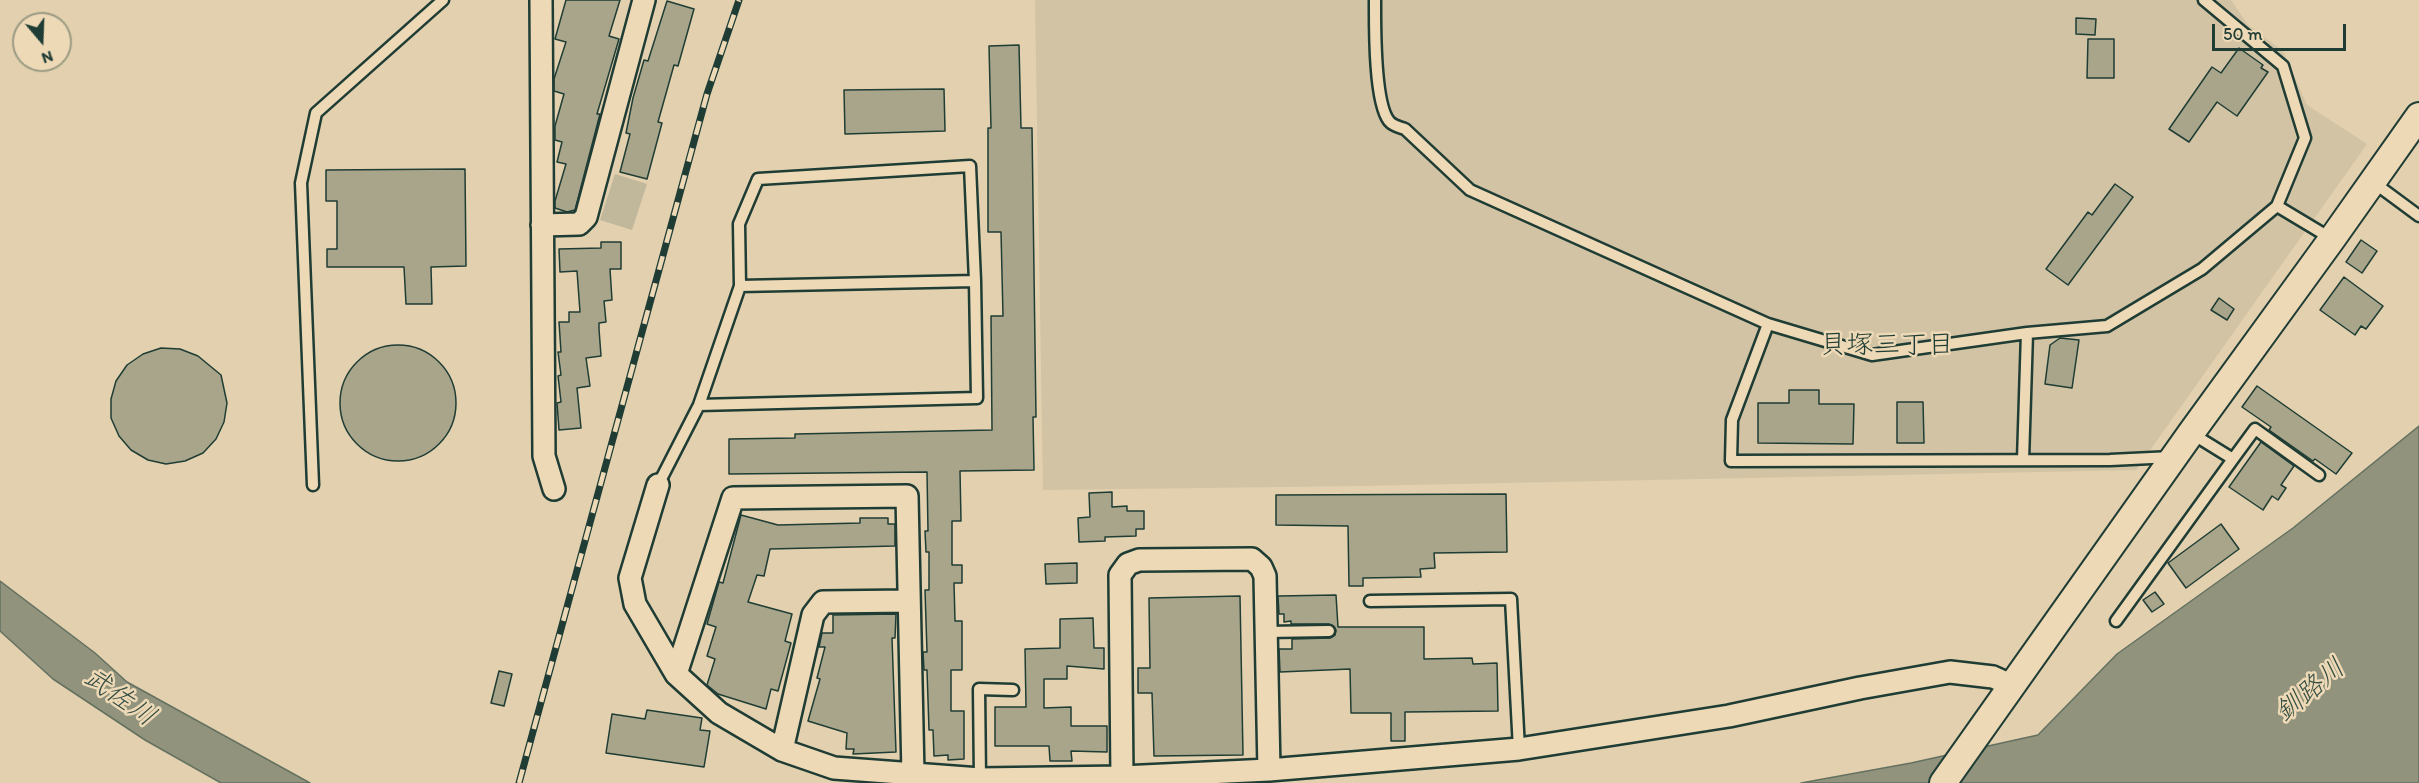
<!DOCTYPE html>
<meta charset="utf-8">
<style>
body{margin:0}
#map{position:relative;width:2419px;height:783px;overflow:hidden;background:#e2d0af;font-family:Itim,sans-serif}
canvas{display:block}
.north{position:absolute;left:12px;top:12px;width:60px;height:60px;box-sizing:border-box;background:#eed9b7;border:2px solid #9b9b83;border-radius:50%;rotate:161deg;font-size:16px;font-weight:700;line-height:24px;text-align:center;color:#1f3d34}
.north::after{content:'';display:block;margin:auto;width:21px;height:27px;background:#1f3d34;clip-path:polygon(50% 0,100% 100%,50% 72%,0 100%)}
.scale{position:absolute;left:2212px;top:24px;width:134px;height:27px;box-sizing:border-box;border:3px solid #1f3d34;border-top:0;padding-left:8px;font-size:18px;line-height:21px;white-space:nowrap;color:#1f3d34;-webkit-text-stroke:4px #eed9b7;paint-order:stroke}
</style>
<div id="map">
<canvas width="2419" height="783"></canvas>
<div class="north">N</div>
<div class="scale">50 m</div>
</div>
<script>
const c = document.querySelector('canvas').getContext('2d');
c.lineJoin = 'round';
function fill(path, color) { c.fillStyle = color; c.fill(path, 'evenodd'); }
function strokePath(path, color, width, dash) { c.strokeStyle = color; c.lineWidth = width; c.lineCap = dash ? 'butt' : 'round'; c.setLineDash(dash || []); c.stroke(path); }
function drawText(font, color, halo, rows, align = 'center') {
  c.font = font + ' Itim,"Klee One",sans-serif'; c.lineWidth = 5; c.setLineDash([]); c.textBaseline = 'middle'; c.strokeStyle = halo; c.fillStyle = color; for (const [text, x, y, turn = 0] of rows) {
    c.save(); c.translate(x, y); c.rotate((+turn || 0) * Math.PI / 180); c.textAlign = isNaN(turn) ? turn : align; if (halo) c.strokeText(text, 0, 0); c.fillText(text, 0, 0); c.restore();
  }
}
fill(new Path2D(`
 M1035,0H2231L2248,25L2283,51L2307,105L2367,144L2136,470L1358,486L1043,490Z`), '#d1c3a4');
fill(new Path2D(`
 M615,174L647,184L632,230L600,220Z`), '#c1b79b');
const water = new Path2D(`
 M2419,426V783H1801L1911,763L2038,735L2117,654L2293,528Z
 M0,581L95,653L127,682L310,783H221L145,740L53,679L0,631Z`);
fill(water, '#92937d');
strokePath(water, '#647160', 1.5);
const building = new Path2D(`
 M566,0H620L609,36L619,39L597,114H600L575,210L567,212L555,208V201L566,164L557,162L562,142L555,140V126L564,94L554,91V79L566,42L555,39Z
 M667,1L694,9L678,66L674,65L658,122L662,123L647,179L620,172L630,134L626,133L633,98L644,60L648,61Z
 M2076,18L2096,19L2095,35L2076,34Z
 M2088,39H2114V78H2087Z
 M1019,45L1021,128H1032L1036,417H1033L1034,470L960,471L961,521H952V565H962V583H954L955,621H962V670H951V711H964V759L948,760V755L934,756L933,730H929L927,670H924L923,652H927L925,590H929V552H926L925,531H928L927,472L729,474V439L795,438V434L992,430L991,316H1003L1001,232H988V128H991L989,46Z
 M2239,48L2263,65L2261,68L2268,72L2237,116L2217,102L2189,142L2169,129L2212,67L2221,73Z
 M944,89L945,131L845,134L844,90Z
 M465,169L466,266L431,267L432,304H406L404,267H327V249H337V201H326V170Z
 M2115,184L2133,197L2068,285L2046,269L2088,212L2092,215Z
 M2361,240L2377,251L2362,273L2346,262Z
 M601,242H621V269H610L612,300L604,301L606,322L599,323V329L601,356L586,358L590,386L577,388L581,428L559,430L557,403L561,402L558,376L561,375L558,352H561L559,322H569V312H580L577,271L560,272L559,249L601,248Z
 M2344,277L2383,306L2366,329L2361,326L2355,335L2320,310Z
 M2219,298L2234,309L2227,320L2211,310Z
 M2060,338L2079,340L2072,388L2045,384L2050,345Z
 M340 403a58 58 0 1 1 116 0a58 58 0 1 1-116 0Z
 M161,348L180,349L198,356L221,375L227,403L224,422L216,439L203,453L185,461L166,464L148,460L131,450L119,436L111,418V399L116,381L127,365L143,354Z
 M2257,386L2352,453L2336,474L2315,459L2313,461L2269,430L2271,427L2242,407Z
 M1789,390H1819V404H1854L1853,444L1758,443V403H1789Z
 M1897,402H1923L1924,443H1897Z
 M2261,442L2294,466L2281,485L2286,488L2278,500L2272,496L2263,510L2229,487Z
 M1112,492V507L1127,506V511H1144V529H1136V536L1105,537V541L1079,542L1078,518L1090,517L1089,493Z
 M1506,494L1507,552L1434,553L1435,568L1420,569L1421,577L1363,578V586H1349L1348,526L1276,525V495Z
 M741,515L778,525L860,523V518H888V524H895V546L770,549L764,576L757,575L748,602L792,614L785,641L791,643L778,691L771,689L766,709L718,694L707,685L715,659L707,656L716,627L707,624L719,582L723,583Z
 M2221,524L2239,549L2186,588L2168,563Z
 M1077,563V583L1046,584L1045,564Z
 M2155,592L2164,604L2152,612L2143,600Z
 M1336,595L1338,627H1424V659L1472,658L1473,664L1497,663L1498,711L1405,712V741H1391V713H1351L1350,669L1280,672L1279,649H1292V639L1330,638L1335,635L1336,630L1329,624H1291V621L1284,622V614H1279L1278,596Z
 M1240,596L1243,755L1154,756L1152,693H1138V668H1150L1149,598Z
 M896,614L895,638H892L896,752L853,754L854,749H846L847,733L808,721L820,679L817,678L825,647H819L822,633H833V615Z
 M1093,618L1094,648H1104V669L1067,666V679H1044V708L1071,707V726H1107V752L1071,751L1072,761H1050L1049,746H995V707H1026L1025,649L1060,648V619Z
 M499,671L512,674L504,706L491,703Z
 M647,710L702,718L700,730L710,731L704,767L606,753L612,714L645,719Z`);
fill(building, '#a8a58a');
strokePath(building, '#1f3d34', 1.5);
const service = new Path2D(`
 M1375,0C1375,25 1374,102 1389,121C1393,126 1399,127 1405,129L1470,190L1768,324L1872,355L2027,333L2107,326L2202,269L2277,206L2332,239
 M2204,0L2283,66L2305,138L2277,206
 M2373,182L2419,216
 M1768,324L1732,420L1731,461L2110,460L2172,457
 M699,405L977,398L975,281
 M2233,459L2255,429L2319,475
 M2023,460L2027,333
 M313,485L301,183L316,113L443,0
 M658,485L699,405L740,286L739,224L758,179L970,166L975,281L740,286
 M1370,601L1511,599L1519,749
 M2116,621L2233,459L2191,433
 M1266,632L1329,631
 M980,779L979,689L1013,690`);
const minor = new Path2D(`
 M541,0L544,456L554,489
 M542,225L579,224L586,217L644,0
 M658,485L630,578L635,604L676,674L719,713L782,750L834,768L980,779L1122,777L1269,770L1519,749L1729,716L1860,688L1950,672L1993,677L2013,686
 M676,674L733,498L907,496L913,775
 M782,750L813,615L823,602L909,601
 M1122,777L1120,575L1128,564L1139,560L1252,559L1261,567L1265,576L1269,770`);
const tertiary = new Path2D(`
 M1943,783L2191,433L2332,239L2419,116`);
strokePath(service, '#1f3d34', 15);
strokePath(minor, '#1f3d34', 26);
strokePath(tertiary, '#1f3d34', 30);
strokePath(service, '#eed9b7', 10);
strokePath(minor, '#eed9b7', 21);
strokePath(tertiary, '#eed9b7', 26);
const rail = new Path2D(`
 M519,783L707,94L739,0`);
strokePath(rail, '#1f3d34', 7);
strokePath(rail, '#eed9b7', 4.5, [14]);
drawText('27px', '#1f3d34', '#eed9b7', [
 ["貝塚三丁目",1887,346]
]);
drawText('italic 27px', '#364e43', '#eed9b7', [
 ["釧路川",2311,691,-40],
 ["武佐川",119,698,35]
]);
</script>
